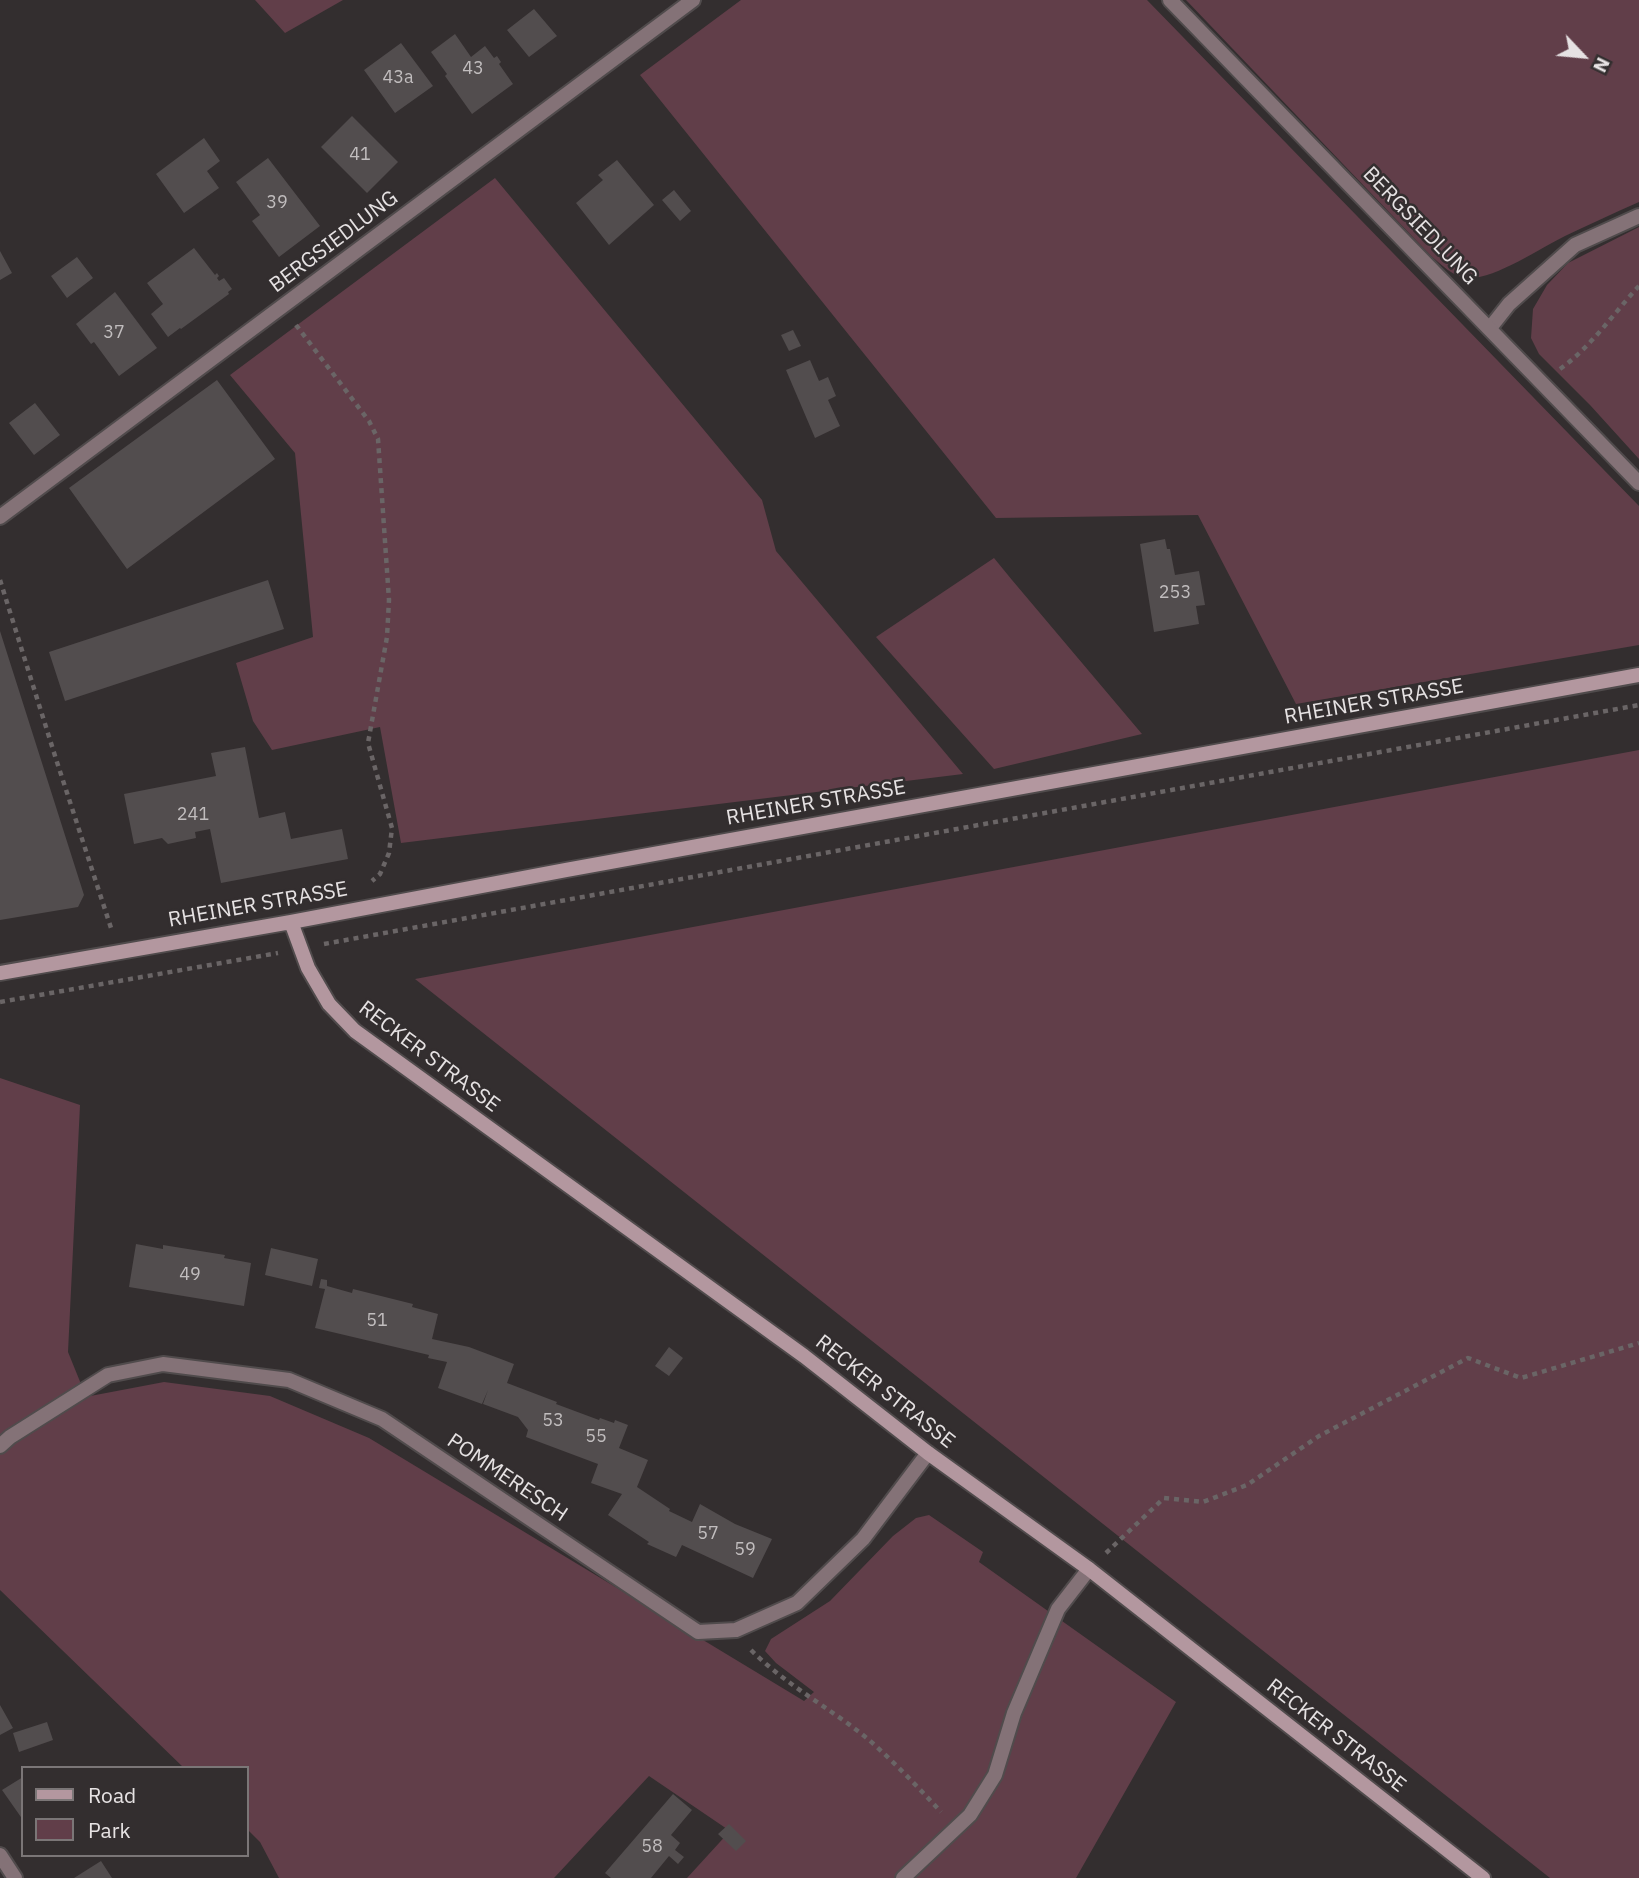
<!DOCTYPE html>
<style>
body{margin:0}
#map{position:relative;width:1639px;height:1878px;overflow:hidden;background:#332e2f;font-family:"IBM Plex Sans",sans-serif}
canvas{display:block}
.legend{position:absolute;left:21px;top:1766px;width:228px;height:91px;box-sizing:border-box;background:#332e2f;border:2px solid #7b7677;margin:0;padding:9px 12px;list-style:none;font-size:21px;color:#e6e2e3}
.legend li{display:flex;align-items:center;gap:14px;height:35px}
.legend b{width:35px;border:2px solid #7b7677}
.north{position:absolute;left:1548px;top:21px;width:70px;height:70px;-webkit-text-stroke:5px #332e2f;paint-order:stroke;rotate:116deg;font-size:19px;font-weight:700;line-height:28px;text-align:center;color:#e6e2e3}
.north::after{content:'';display:block;margin:auto;width:24px;height:32px;background:#e6e2e3;clip-path:polygon(50% 0,100% 100%,50% 72%,0 100%)}
</style>
<div id="map">
<canvas width="1639" height="1878"></canvas>
<ul class="legend">
<li><b style="height:9px;background:#b3979f"></b>Road</li>
<li><b style="height:19px;background:#613e49"></b>Park</li>
</ul>
<div class="north">N</div>
</div>
<script>
const c = document.querySelector('canvas').getContext('2d');
c.lineJoin = 'round';
function fill(path, color) { c.fillStyle = color; c.fill(path, 'evenodd'); }
function strokePath(path, color, width, dash) { c.strokeStyle = color; c.lineWidth = width; c.lineCap = dash ? 'butt' : 'round'; c.setLineDash(dash || []); c.stroke(path); }
function drawText(font, color, halo, rows, align = 'center') {
  c.font = font + ' "IBM Plex Sans",sans-serif'; c.lineWidth = 5; c.setLineDash([]); c.textBaseline = 'middle'; c.strokeStyle = halo; c.fillStyle = color; for (const [text, x, y, turn = 0] of rows) {
    c.save(); c.translate(x, y); c.rotate((+turn || 0) * Math.PI / 180); c.textAlign = isNaN(turn) ? turn : align; if (halo) c.strokeText(text, 0, 0); c.fillText(text, 0, 0); c.restore();
  }
}
fill(new Path2D(`
 M255,0H343L285,33Z
 M741,0H1147L1639,506V645L1296,704L1198,515L996,518L640,75Z
 M1186,0H1639V202C1614,213 1590,224 1565,236C1540,248 1494,280 1467,278C1453,277 1441,264 1431,256Z
 M495,178L762,500L776,551L963,774L401,843L380,727L272,750L253,721L236,663L313,637L295,453L230,375Z
 M1639,227V459L1590,405L1539,354L1531,338L1533,309L1547,285L1568,263Z
 M994,558L1012,580L1142,734L994,769L876,637Z
 M1639,750V1878H1550L415,979Z
 M0,1078L80,1105L68,1352L81,1384L16,1425L0,1439Z
 M164,1382L270,1396L369,1438L804,1701L814,1692L776,1663L765,1651L771,1639L830,1601L893,1536L916,1518L929,1515L983,1552L979,1562L1176,1702L1076,1878H687L730,1831L649,1776L554,1878H279L260,1842L247,1829V1768H184L0,1590V1454L12,1443L85,1397Z`), '#613e49');
fill(new Path2D(`
 M534,9L557,36L529,57L507,30Z
 M455,34L471,57L485,46L494,58L497,56L501,62L499,64L513,84L472,114L445,76L447,74L431,52Z
 M401,43L433,86L395,113L364,70Z
 M352,116L398,162L367,193L321,147Z
 M204,138L220,161L207,171L219,188L184,213L156,174Z
 M268,158L320,226L279,257L252,221L260,215L236,182Z
 M617,160L654,205L609,245L576,203L603,180L598,175Z
 M674,190L691,211L680,221L662,200Z
 M194,248L215,275L217,273L219,276L217,278L219,281L224,278L232,289L228,292L229,294L181,329L180,328L168,337L151,314L163,304L147,283Z
 M0,251L12,273L0,280Z
 M77,257L93,278L67,298L51,276Z
 M115,292L157,348L119,376L94,342L91,344L76,324Z
 M793,330L801,346L789,351L781,335Z
 M810,360L819,381L828,377L836,396L828,400L840,426L815,438L786,370Z
 M217,380L275,459L127,569L69,488Z
 M35,403L60,435L34,455L9,423Z
 M1165,539L1167,549H1170L1175,575L1199,571L1205,605L1196,606L1199,624L1154,632L1140,544Z
 M268,580L284,629L65,701L49,652Z
 M0,631L84,895L78,907L0,920Z
 M245,747L259,818L285,812L291,839L342,829L348,859L221,883L210,829L195,832L196,838L168,844L162,838L134,844L124,794L216,776L211,753Z
 M136,1244L163,1249V1245L225,1255L224,1258L251,1263L244,1306L129,1287Z
 M271,1248L318,1259L312,1286L265,1275Z
 M321,1279L327,1280V1286L352,1293L353,1289L413,1304L412,1307L438,1314L432,1339L469,1347L514,1364L507,1383L557,1402L556,1404L599,1420L600,1418L614,1423L615,1420L628,1425L619,1448L648,1460L637,1487L670,1509L669,1511L692,1522L700,1504L735,1524L772,1539L753,1578L682,1545L676,1557L647,1544L649,1542L608,1515L622,1494L591,1483L598,1464L526,1437L528,1430L518,1417L483,1404L488,1390L482,1404L438,1388L447,1362L428,1358L429,1355L315,1328L325,1289L319,1288Z
 M669,1347L683,1358L669,1376L655,1366Z
 M0,1705L13,1728L0,1735Z
 M47,1722L53,1740L19,1752L13,1733Z
 M23,1777V1820L2,1790Z
 M673,1794L692,1810L671,1835L680,1843L675,1850L684,1857L678,1864L669,1856L651,1878H611L605,1873Z
 M729,1824L746,1841L736,1851L718,1834Z
 M101,1861L112,1878H74Z`), '#524d4e');
const service = new Path2D(`
 M1490,328L1509,304L1575,245L1639,216
 M903,1878L970,1815L995,1775L1014,1713L1058,1609L1089,1569`);
const minor = new Path2D(`
 M1170,0L1639,483
 M0,517L693,0
 M0,1446L10,1437L108,1375L163,1364L289,1380L382,1419L698,1632L736,1630L797,1603L863,1539L928,1453
 M0,1855L15,1878`);
const secondary = new Path2D(`
 M291,922L308,968L329,1004L355,1031L804,1356L928,1453L1089,1569L1483,1878
 M0,973L291,922L566,870L1639,675`);
strokePath(service, '#504b4c', 18);
strokePath(minor, '#504b4c', 18);
strokePath(secondary, '#504b4c', 18);
strokePath(new Path2D(`
 M296,325L369,421L378,439L389,600L387,637L368,743L392,828L389,853L380,874L372,881
 M1560,369C1591,347 1613,314 1639,286
 M0,580L56,759L112,931
 M324,944L1639,705
 M0,1002L278,953
 M1106,1553L1164,1498L1203,1502L1247,1485L1319,1436L1468,1358L1521,1378L1639,1343
 M751,1650C786,1685 830,1708 868,1739C894,1762 918,1787 941,1812`), '#6a6566', 4.5, [5, 5]);
strokePath(service, '#847277', 14);
strokePath(minor, '#847277', 14);
strokePath(secondary, '#b3979f', 14);
drawText('18px', '#c1bdbe', null, [
 ["43",473,69],
 ["43a",398,78],
 ["41",360,155],
 ["39",277,203],
 ["37",114,333],
 ["253",1175,593],
 ["241",193,815],
 ["49",190,1275],
 ["51",377,1321],
 ["53",553,1421],
 ["55",596,1437],
 ["57",708,1534],
 ["59",745,1550],
 ["58",652,1847]
]);
drawText('21px', '#e6e2e3', '#332e2f', [
 ["BERGSIEDLUNG",1420,226,46],
 ["BERGSIEDLUNG",334,242,-37],
 ["RHEINER STRASSE",1374,702,-10],
 ["RHEINER STRASSE",816,803,-10],
 ["RHEINER STRASSE",258,905,-10],
 ["RECKER STRASSE",429,1057,37],
 ["RECKER STRASSE",885,1392,38],
 ["POMMERESCH",507,1478,34],
 ["RECKER STRASSE",1336,1736,38]
]);
</script>
